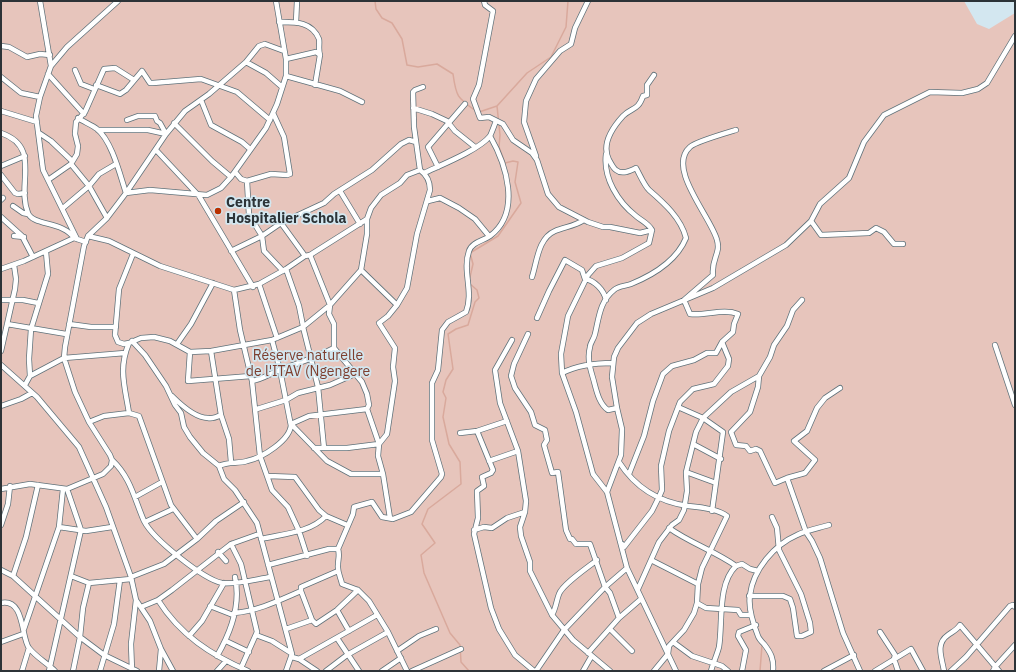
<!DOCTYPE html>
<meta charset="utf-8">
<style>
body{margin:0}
#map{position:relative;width:1016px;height:672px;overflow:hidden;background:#d3e7f0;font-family:"IBM Plex Sans",sans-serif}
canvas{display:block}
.frame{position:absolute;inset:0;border:2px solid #2c3337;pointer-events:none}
</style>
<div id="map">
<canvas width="1016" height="672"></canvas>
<div class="frame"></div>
</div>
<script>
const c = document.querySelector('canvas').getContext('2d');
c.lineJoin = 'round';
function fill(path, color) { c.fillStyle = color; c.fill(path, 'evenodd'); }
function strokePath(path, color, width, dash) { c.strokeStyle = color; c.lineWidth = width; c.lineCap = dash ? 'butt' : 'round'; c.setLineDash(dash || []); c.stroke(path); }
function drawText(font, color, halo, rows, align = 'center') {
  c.font = font + ' "IBM Plex Sans",sans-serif'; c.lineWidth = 3.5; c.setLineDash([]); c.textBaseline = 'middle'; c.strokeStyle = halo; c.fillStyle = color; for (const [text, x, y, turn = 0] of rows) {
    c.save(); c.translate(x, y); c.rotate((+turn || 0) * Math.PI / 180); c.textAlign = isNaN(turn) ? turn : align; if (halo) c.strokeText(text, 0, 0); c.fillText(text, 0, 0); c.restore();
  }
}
fill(new Path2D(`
 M1,1H964L977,24L989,29L1015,13V671H1Z`), '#e7c5bc');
strokePath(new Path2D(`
 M375,1L376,9L382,18L392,23L402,39L407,65L418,67L437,64L453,74C456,96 457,98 476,111
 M479,112L497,106L527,73L551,57L566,27L568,1
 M470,277L473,264L470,253L498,236L521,203L515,182L518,162L513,161L505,163L499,147L500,135L497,106
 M469,671L461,662L460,645L450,633L424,573L421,555L435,543L422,524L428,509L461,484L460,462L449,444L443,417L446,398L443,392L446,380L453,369L448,334L456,329L468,325L475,302L479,298L477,290L469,283
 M760,671L762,645`), '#d9a99c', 1.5);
const minor = new Path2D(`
 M40,1L51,66
 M484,1L485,5L493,11L479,85L473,99L480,118L489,117L503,124L513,140L532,153L537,160L548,194L559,207L588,222L603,227H610L640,233L652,230L649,243L622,258L596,266L588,275L568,316L561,354L562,373L576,412L593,474L607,492
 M279,22C294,22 312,21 319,39C320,43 318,49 320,55
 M296,22L297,1
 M1,46L9,47L27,57L40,54L50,55
 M286,59L316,52L320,55L315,85
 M246,62L266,73L282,87
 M75,70L81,84L94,89
 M48,74L84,114
 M654,75L647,85V95L643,96C638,111 632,107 623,116C612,128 601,144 609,160C611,163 613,168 616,170C622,175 630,171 636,168C640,175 644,185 649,190C664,203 681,218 686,238C677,260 653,275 631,284C626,286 618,286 614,290C600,301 599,317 595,334C594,339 590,343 590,347C587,358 590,368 593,378C596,388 598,403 608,410L617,408L622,429L621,455L607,492L627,568L676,671
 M286,76L340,91L362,102
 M1,77L21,93L40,97
 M96,85L120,94L126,90L142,71L150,83H153L201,79L237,92L270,120
 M201,100L211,125L242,142L250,149
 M413,108L432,114L447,121L455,131L475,147
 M1,111L37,122
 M78,118C84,122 92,125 97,129C112,141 120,175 126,193
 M127,120L138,116H155L157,121L160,123L166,134
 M174,123L212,161L231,177
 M98,130H148L166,134
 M1,133C42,147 16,184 28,213C33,226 63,221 74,238
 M39,133L51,141L72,161
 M156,150L199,196L253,287
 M606,154C603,178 618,202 636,216C642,221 648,223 652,230
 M536,156L524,122L526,101L536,79L560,51L571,44L575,28L588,1
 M71,164L89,186L107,218
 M1,166L25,156
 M438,167L428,147L465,104
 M420,170L414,127L413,92L415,90L423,87
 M235,172L241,179L247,181L249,215L262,236L264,251L283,271
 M424,173C441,165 479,150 490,136C492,132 494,126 496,121
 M1,175L15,193L18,194L25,193
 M48,180L71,164L77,154L78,146L75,134L76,122L85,112L104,69L115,68L134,80
 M247,181L271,174L287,175L290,174L284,137L273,113
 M340,191L360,224
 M126,193L166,134L185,111L209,94L246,62L259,46L265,44L284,51
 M1,200L3,198
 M428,201L440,198L459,208L475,219L489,236
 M13,206L23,213L28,214
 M63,208L89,186L99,174L116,164
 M1,217L22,236L33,257
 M811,221L821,235L869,233L876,228L884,232L894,244H903
 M281,223L305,256
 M14,236L24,237
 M88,236L109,241L160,266L234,290L259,284L286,269L305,256L310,255L367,219L371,208L381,195L400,183L407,175L420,170C427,175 430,182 430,190L417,234L407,288L397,305L388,316L379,323L395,348L393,367L395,381L387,434L379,444L347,448H314
 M77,239L43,170L36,116L40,97L51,66L67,47L118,1
 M231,251L262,236L281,223L324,203L334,194L372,170L401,144L409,140L416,142
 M310,255L330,305L329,314L334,324V348L362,382L367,394L369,405L367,409L379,444L378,456L383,474L390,518
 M1,269L24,261L74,238L86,242
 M286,269L299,306L303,326
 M361,270L397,305
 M532,277C537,262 538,238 555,231C565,227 575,226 584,220
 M259,284L277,338
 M234,290L240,330L252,381L260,456L272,490L288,507L299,531L307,556
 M1,300H23L38,303
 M537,318L549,291L565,260L582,270L585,279C594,280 604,290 606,300
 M7,324L66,334
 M69,324L91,327H116
 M303,327L318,387L324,448
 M528,334L514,364L511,376L515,388L531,412L535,425L545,430L547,440L544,445L552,473L558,472L566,530L570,539H572L576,544H590L605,587L610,593L619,618
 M272,340L280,370L291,426
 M512,340L495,370L500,403L518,451L526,501L525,512L520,527L521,536L530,562V571L552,615L573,640L610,671
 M132,341L145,355L166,386L175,405L181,413L184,427L190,437L203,453L219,466L224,479L235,490L257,523L292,654L286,671
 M129,343L124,344L118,342L115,335L119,289L133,254
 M177,344L191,324L213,283
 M995,345L1015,405
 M1,351L15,289L16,279L14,265
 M211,351L221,415L229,439L231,462
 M190,352L188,381L251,376
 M1,365L37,397L79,447L106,507L131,577L136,600L150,621L161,649L173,671
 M562,373C578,365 595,363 613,363
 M30,376L64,358L125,353
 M759,376L758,387L750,412L731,432L736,445L746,446L750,451L756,449L760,451L775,483L787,478
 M252,381C263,379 271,373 282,369C301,362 315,358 334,348
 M25,385L30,376L29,359L31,329L48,274L46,252
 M840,388L825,398L817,408L807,431L794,441L815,460L805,473L787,478L806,532L812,541L820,558L843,633L860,671
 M172,396C180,404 196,418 208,418C212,419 217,417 221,415
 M1,406L21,399L32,393
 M678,407L703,418L723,432L712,511
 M617,408L612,377L614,357L618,348L637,323L651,314L713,288L786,245L811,221L820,204L849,178L864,142L884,115L930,92L962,93L978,89L987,83L1015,36
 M257,409L286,400L298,393L330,385L355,374
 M89,422L104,416L129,413
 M291,424L327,461L351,474H383
 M477,431L493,470L491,473L482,477L484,486L477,491L478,518L474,534L491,608L499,629L515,655L534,671
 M460,433L477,431L507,421
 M693,444L721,459
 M112,460C131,478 134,498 144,521C153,539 203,579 222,583C235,585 257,579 271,577
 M489,461L518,451
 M619,462C635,487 659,502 688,506C700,507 718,509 727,516L702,568L698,584L697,603L694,613L684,630L669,646L668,654L654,671
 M219,466C228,461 238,464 247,461C262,458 291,440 291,424L309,416L367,409
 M686,472L716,483
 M629,474L644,436L653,401L663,374L672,366L694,360L707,353H716L722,342
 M268,476L295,477L319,510L326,516L347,525
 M1,489L30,484L67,489L103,474L111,466L112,460L110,455L89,422L75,392L64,358L65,347L84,246L88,236L107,218L126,193L150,190L207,195L221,188L231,177L266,128L277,104L286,76V59L276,1
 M135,497L162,482
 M145,522L173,509
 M1,525L8,504L10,486
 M59,527L86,531L112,527
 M669,528C690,543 715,551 736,566C717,584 723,623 719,647C717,655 713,663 711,671
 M474,530L484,527L492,528L507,518L525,512
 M197,539L171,505L139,416L129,413C125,387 118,369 129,343L141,338L154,337L170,341L190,352L211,351L272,340L303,327L330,305L361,270L367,234V219
 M261,539C282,534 310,533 326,516
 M231,544L241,564L257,632L241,668
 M622,544L624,547L652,511L659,497L662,490L661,466L669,431L680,402L693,389L714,384L728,366L729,359L722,342L733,332L734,324L738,314C723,308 706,316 690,314L684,300L713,275C711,259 721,254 717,240C711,217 666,168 690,147C695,142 726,133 736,130
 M218,552L226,561
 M651,560L698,584
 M268,565L329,549H338
 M736,566L742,564L750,569L758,571
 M1,570L13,576L80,637L104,655L137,671
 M13,576L26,537L38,485
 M71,576L89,583L131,579
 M131,577L164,564L197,539L216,521L244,502
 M638,589L659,542L672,525L679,520L684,510L687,491L686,472L696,432L703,418L731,392L759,376L770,357L774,345L787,326L793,310L802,300
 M301,591L312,620
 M749,596H783L790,599L793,608L797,636H802L811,632L810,623L801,594L779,550L777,528L772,517
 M158,600C180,635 211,655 248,671
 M1,603C25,598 21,638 29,648C36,657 47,663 55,671
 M697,603L706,608L738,610L741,615H751
 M210,606L233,615
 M141,607L158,600L172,590L231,544L259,534
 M337,610L349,631
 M234,613C258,611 280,600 301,591V587L338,571
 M552,615C556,608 556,602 559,594C563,584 587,568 597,560
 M24,629L59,527L63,489
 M286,629L312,620L316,624L337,610L358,590
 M610,629L632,651
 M880,632L895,655L894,659L898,671
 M256,635L272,641L291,653
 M189,636L202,621L224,583
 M337,638L359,671
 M226,641L249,652
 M1,642L23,634
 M673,642L692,656L722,666L728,671
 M397,651L419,636L436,629
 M588,653L619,618L641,599
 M217,656C231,632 241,604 235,577
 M292,657L299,659L377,615
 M299,659L317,671
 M132,670L131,644L136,600
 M22,671L29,648
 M49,671L81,530L67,489
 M73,671L80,637L83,608L89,583
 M100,671L114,624L120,580
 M159,671L161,649
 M217,671L226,661
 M326,671L347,655L388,632
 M382,671L401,658
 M407,671L388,632L369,601L358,590L342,584C341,578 337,572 338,565C338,559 340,555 338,549L353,514L354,507L372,502L382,517L393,519L411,512L441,477L442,474L432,440V383L438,370L442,330L448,322L466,312C474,292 462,271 469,251C472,242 483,241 490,236C522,212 506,164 490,136
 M412,671L461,649
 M536,671L564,630L605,587L627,568
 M583,671L591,657
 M742,671L746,650L738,636L739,632L756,625
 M773,671C774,659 771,653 764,644C762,642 759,639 758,636C754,626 748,607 750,595C753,570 774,545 797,535C807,530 819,528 829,525
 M824,671L854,655
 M875,671L911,649L923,671
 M944,671C942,658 935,644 948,635C952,632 957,630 960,625L999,671
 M951,671L966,657L1010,606L1013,605L1015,607
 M993,671L995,667L1015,645`);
strokePath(minor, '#60727a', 6);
strokePath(minor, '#fff', 4.5);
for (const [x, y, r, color] of [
 [218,211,4,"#b93000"]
]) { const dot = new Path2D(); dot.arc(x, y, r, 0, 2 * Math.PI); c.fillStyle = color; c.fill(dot); strokePath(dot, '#d3e7f0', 1.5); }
drawText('bold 14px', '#2c3337', '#d3e7f0', [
 ["Centre",226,203],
 ["Hospitalier Schola",226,219]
], 'left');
drawText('14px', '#7d3e2e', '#d3e7f0', [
 ["Réserve naturelle",308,356],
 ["de l'ITAV (Ngengere",308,372]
]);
</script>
